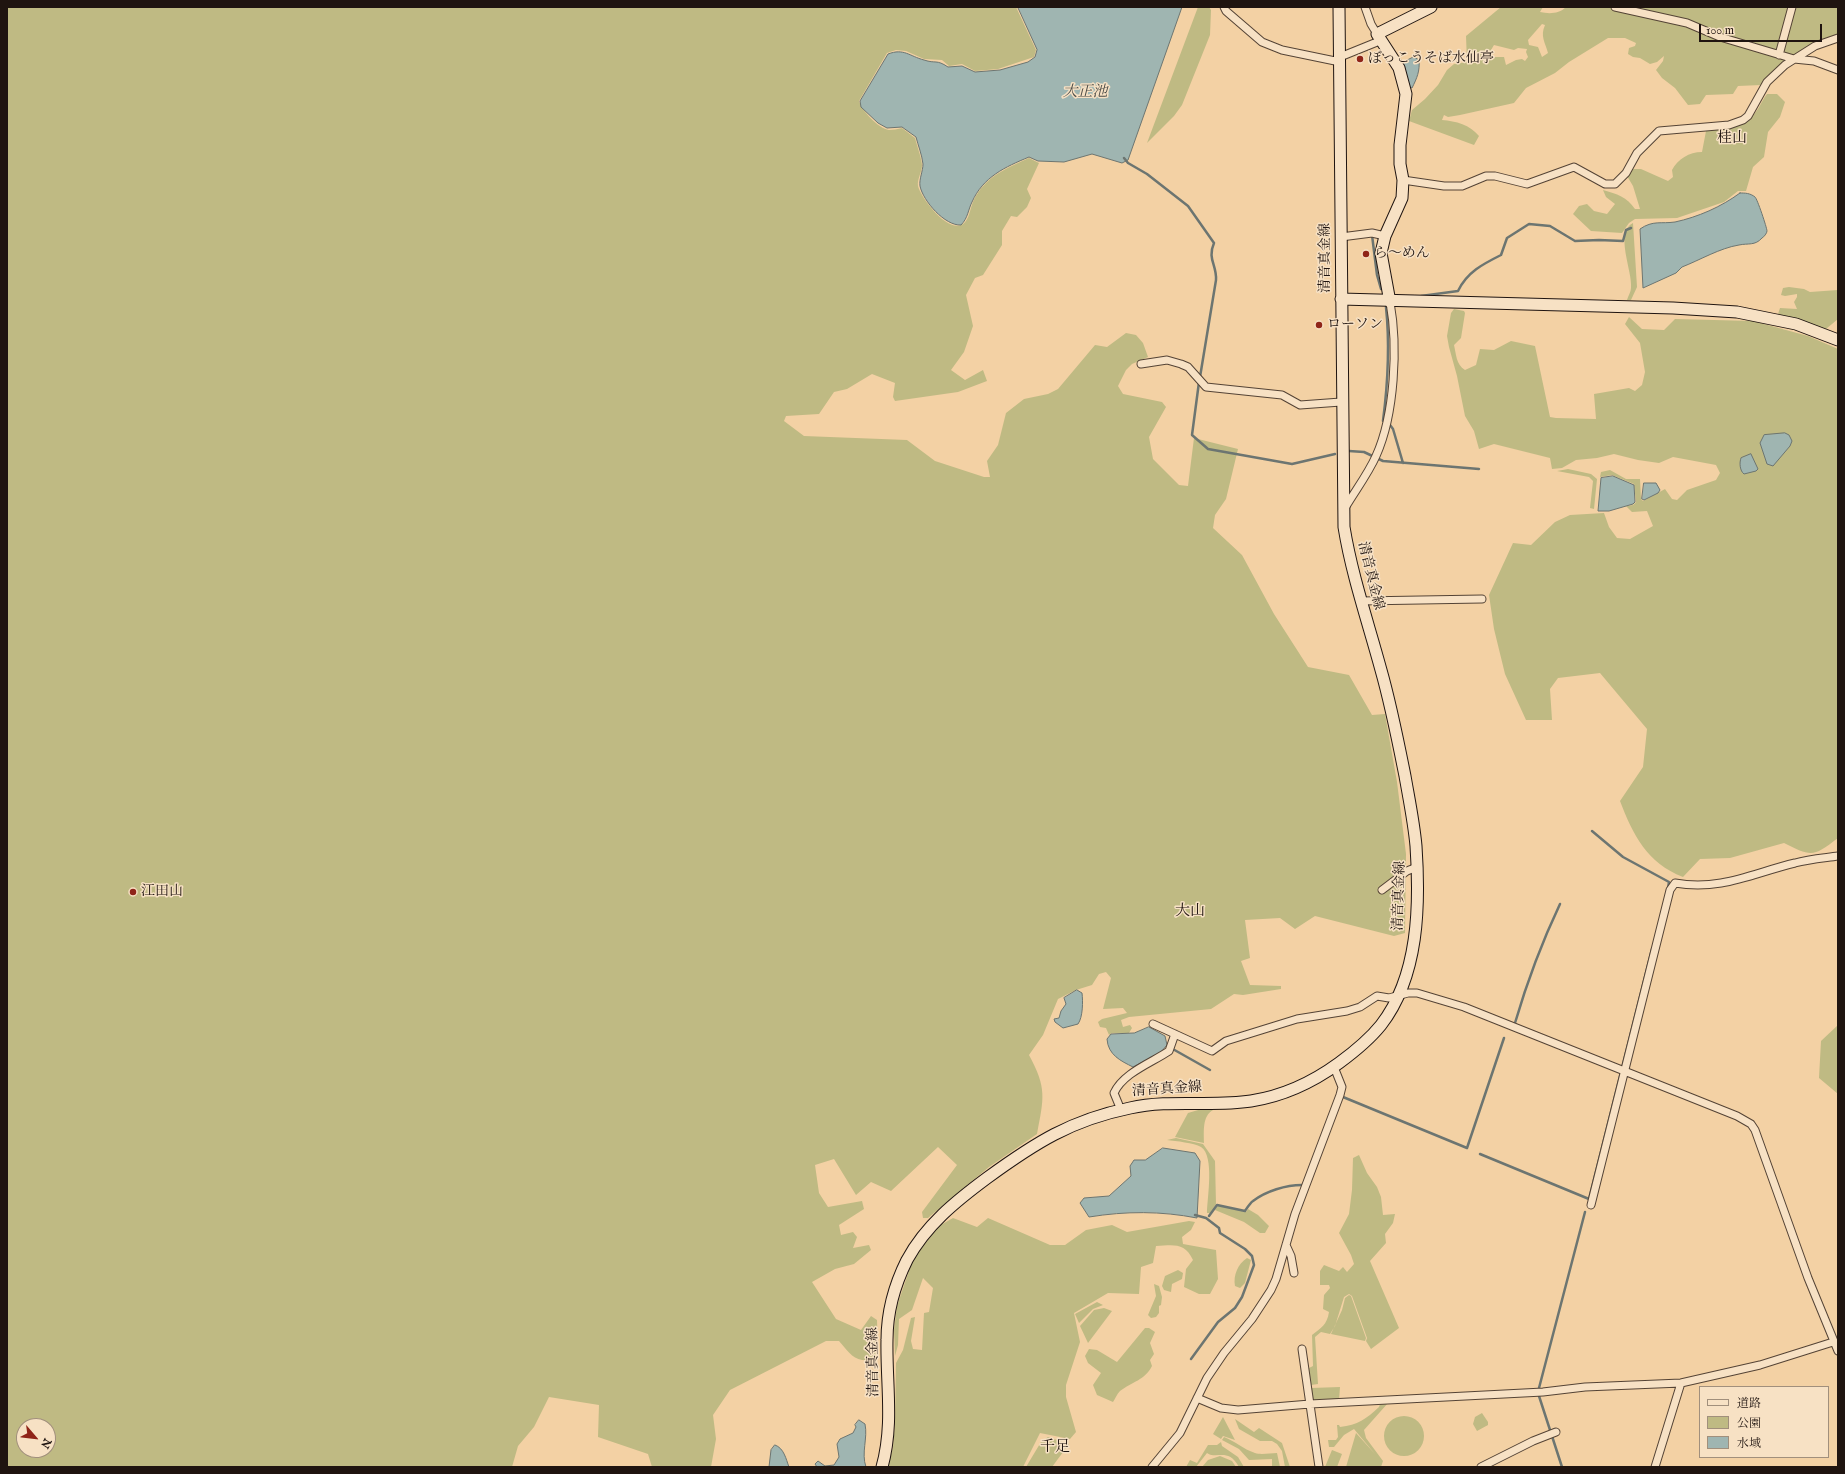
<!DOCTYPE html>
<meta charset="utf-8">
<style>
body{margin:0}
#map{position:relative;width:1845px;height:1474px;overflow:hidden;background:#f3d1a4;font-family:"IM FELL English","Noto Serif JP",serif}
canvas{display:block}
.frame{position:absolute;inset:0;border:8px solid #1f1410;pointer-events:none}
.legend{position:absolute;left:1699px;top:1386px;width:130px;height:72px;box-sizing:border-box;background:#f7e1c4;border:1px solid #a18f7c;margin:0;padding:5px 7px;list-style:none;font-size:12px;color:#1f1410}
.legend li{display:flex;align-items:center;gap:8px;height:20px}
.legend b{width:20px;border:1px solid #a18f7c}
.north{position:absolute;left:16px;top:1418px;width:40px;height:40px;box-sizing:border-box;background:#f7e1c4;border:1px solid #a18f7c;border-radius:50%;rotate:118deg;font-size:11px;font-weight:700;line-height:16px;text-align:center;color:#1f1410}
.north::after{content:'';display:block;margin:auto;width:14px;height:18px;background:#8f2418;clip-path:polygon(50% 0,100% 100%,50% 72%,0 100%)}
.scale{position:absolute;left:1699px;top:24px;width:123px;height:18px;box-sizing:border-box;border:2px solid #1f1410;border-top:0;padding-left:5px;font-size:12px;line-height:14px;white-space:nowrap;color:#1f1410;-webkit-text-stroke:3px #f7e1c4;paint-order:stroke}
</style>
<div id="map">
<canvas width="1845" height="1474"></canvas>
<div class="frame"></div>
<ul class="legend">
<li><b style="height:5px;background:#f7e1c4"></b>道路</li>
<li><b style="height:11px;background:#bfba83"></b>公園</li>
<li><b style="height:11px;background:#9fb5b1"></b>水域</li>
</ul>
<div class="north">N</div>
<div class="scale">100 m</div>
</div>
<script>
const c = document.querySelector('canvas').getContext('2d');
c.lineJoin = 'round';
function fill(path, color) { c.fillStyle = color; c.fill(path, 'evenodd'); }
function strokePath(path, color, width, dash) { c.strokeStyle = color; c.lineWidth = width; c.lineCap = dash ? 'butt' : 'round'; c.setLineDash(dash || []); c.stroke(path); }
function drawText(font, color, halo, rows, align = 'center') {
  c.font = font + ' "IM FELL English","Noto Serif JP",serif'; c.lineWidth = 3; c.setLineDash([]); c.textBaseline = 'middle'; c.strokeStyle = halo; c.fillStyle = color; for (const [text, x, y, turn = 0] of rows) {
    c.save(); c.translate(x, y); c.rotate((+turn || 0) * Math.PI / 180); c.textAlign = isNaN(turn) ? turn : align; if (halo) c.strokeText(text, 0, 0); c.fillText(text, 0, 0); c.restore();
  }
}
fill(new Path2D(`
 M7,7H1016L1036,50L1034,57L998,69L975,71L962,64L949,66L942,60L924,59L906,51L896,50L887,53L859,101C861,110 879,129 889,130C893,130 898,129 902,128L915,138C917,146 921,156 922,165C922,172 917,179 918,186C921,198 948,234 963,224C969,220 970,209 973,202C984,177 1005,169 1029,158L1039,163L1027,189L1031,198L1027,207L1017,217L1011,216L1002,231V245L983,275L975,278L966,295L973,326L964,352L951,370L965,380L983,370L987,381L958,392L895,401L893,397L895,383L872,374L847,389L834,392L819,414L786,416L784,421L804,436L907,440L935,461L984,477H990L987,461L998,445L1006,413L1024,399L1048,394L1058,389L1095,345L1107,347L1126,333L1136,335L1143,343L1148,357L1132,364L1126,370L1118,386L1123,394L1162,402L1166,407L1149,437L1153,459L1179,485L1188,486L1194,438L1238,449L1226,499L1215,515L1213,528L1242,555L1274,614L1308,667L1349,675L1372,715L1385,714L1397,782L1406,854L1405,933L1394,936L1315,916L1295,929L1280,918L1245,920L1250,958L1241,961L1250,985L1281,986V989L1243,995L1234,994L1211,1009L1129,1017L1121,1020L1123,1027L1130,1025L1132,1028L1129,1033H1112L1109,1035L1106,1028L1100,1027L1098,1022L1102,1019L1127,1013L1123,1008L1103,1009L1111,978L1106,972L1099,974L1092,985L1076,990L1058,999L1043,1035L1029,1055C1047,1088 1044,1098 1037,1134L989,1167L928,1218H923L922,1212L957,1165L938,1147L891,1191L871,1182L856,1195L834,1159L815,1165L819,1193L828,1207L862,1201L864,1209L839,1225L841,1235L853,1232L857,1237L853,1248L869,1245L871,1250L854,1264L835,1269L812,1282L836,1319L861,1330L871,1316L877,1320L878,1359C855,1363 853,1357 839,1341H826L730,1390L713,1415L716,1439L711,1467H652L648,1454L598,1437L599,1405L549,1397L534,1427L518,1446L512,1467H7ZM24,1426H48V1450H24Z
 M1198,7H1209L1211,10L1210,35L1182,105L1174,116L1147,143Z
 M1501,7H1543L1540,12C1549,14 1559,14 1566,7H1838L1837,18L1838,34C1808,43 1781,61 1761,85L1738,86L1733,94L1706,95L1700,104L1688,105L1675,88L1662,78L1656,70L1663,61L1664,56L1657,62L1650,64L1640,58L1633,57L1628,54L1629,48L1635,46L1636,43L1625,38H1608L1569,62L1555,73L1526,88L1514,103L1460,115L1448,117L1444,115L1442,120C1456,121 1470,125 1479,136L1474,145L1409,121L1412,110L1425,99L1438,85L1447,70L1454,64L1467,62L1466,36ZM1542,24L1545,25C1540,36 1545,42 1548,53L1542,57L1538,47L1529,45L1528,40ZM1494,45L1514,50L1518,48L1527,49L1526,52L1528,57L1525,61L1522,59L1516,60L1506,65L1504,57H1493L1491,50Z
 M1767,94H1777L1785,102L1780,117L1768,132L1764,157L1753,167L1746,191H1738L1724,202L1677,218L1635,219L1629,223L1622,233L1591,231L1573,214L1579,206L1587,204L1594,211L1607,214L1615,204L1606,197L1603,190C1617,194 1627,197 1635,209H1640L1633,186L1627,176L1632,169H1641L1668,181L1673,177L1672,170C1678,159 1689,152 1702,152L1706,131C1722,129 1745,128 1755,113C1760,107 1761,102 1767,94Z
 M1633,223L1637,287L1631,300H1627C1628,296 1631,292 1631,288C1633,272 1614,232 1633,223Z
 M1789,287L1804,289L1810,292L1838,290V319L1826,329L1778,314L1780,308L1797,309L1794,302L1797,297V294L1785,296L1781,295L1783,288Z
 M1454,309L1464,311L1465,313L1461,338L1454,345C1456,353 1456,365 1465,370L1476,365L1480,349L1494,350L1511,341L1535,346L1550,417L1556,418L1596,419L1594,394L1629,388L1635,391L1642,385L1645,372L1640,343L1625,324L1629,317L1642,329L1664,330L1675,319L1753,321L1808,336L1838,349V838C1813,857 1812,857 1784,843L1730,858L1700,859L1683,877C1647,863 1633,835 1620,801L1643,767L1647,729L1600,673L1558,678L1550,689L1552,720H1526L1505,674L1494,629L1489,595L1513,543L1531,545L1555,522L1570,515L1604,513L1609,527L1617,538L1630,539L1653,526L1647,511L1632,512L1626,506L1633,505L1636,502L1634,484L1612,475L1600,477L1601,472L1610,470L1626,479H1640L1641,499L1643,501L1665,489L1672,499L1677,500L1687,490L1716,480L1720,473L1716,465L1673,457L1659,463L1638,460L1614,454L1597,458L1576,460L1562,468L1552,469L1550,458L1494,444L1479,449L1474,431L1465,416L1457,376L1449,347L1447,336L1451,313Z
 M1568,469L1591,474L1597,479L1594,509L1590,508L1593,481L1589,477L1557,471Z
 M1838,1025V1094L1819,1078L1821,1041Z
 M1205,1108L1213,1110C1202,1116 1204,1132 1204,1143L1175,1137L1188,1113Z
 M1176,1138L1203,1144L1215,1161L1216,1204L1210,1213H1207C1207,1199 1215,1156 1201,1147C1194,1143 1176,1141 1167,1140Z
 M1359,1155L1367,1173L1377,1187L1381,1197L1383,1215L1395,1214L1393,1223L1385,1234L1386,1243L1370,1261L1399,1328L1371,1349L1366,1341L1367,1338L1352,1296L1349,1294L1344,1297L1335,1326L1330,1334L1321,1332L1315,1337L1318,1384L1311,1385L1307,1369L1313,1366L1312,1335C1321,1328 1327,1325 1329,1312L1323,1309L1324,1295L1330,1288L1329,1285H1320V1271L1324,1265L1339,1271L1343,1267L1347,1272L1354,1264L1351,1255L1339,1233L1349,1214L1352,1190L1353,1158Z
 M1218,1205L1246,1212L1248,1209L1258,1215L1269,1226L1265,1233H1260L1244,1222L1215,1210Z
 M953,1218L977,1227L988,1218L1050,1245H1065L1086,1230L1112,1225L1127,1232L1189,1221L1195,1222L1191,1230L1182,1237L1183,1244L1216,1250L1218,1279L1210,1294H1199L1184,1287L1186,1269L1193,1260C1185,1242 1173,1245 1156,1246L1153,1263L1141,1267L1139,1294L1108,1293L1074,1313L1080,1342L1066,1385V1397L1076,1432L1070,1439L1040,1433L1023,1467H888L893,1447L895,1423L896,1363L903,1350L911,1318L915,1317L911,1341L913,1349L922,1350L924,1313L929,1312L933,1288L923,1278L912,1310L899,1319L898,1345L895,1356L894,1330L897,1306L913,1259L939,1226Z
 M1247,1258L1251,1260L1245,1283L1240,1288L1235,1286C1233,1275 1238,1264 1247,1258Z
 M1178,1270L1183,1273L1182,1279L1172,1284L1171,1292L1164,1290L1162,1286L1165,1276Z
 M1154,1284L1159,1286L1162,1297L1161,1305L1159,1306V1313L1156,1317L1151,1318L1148,1315L1156,1296Z
 M1349,1295L1351,1296L1366,1338L1365,1341L1331,1334L1342,1310L1345,1298Z
 M1097,1302L1103,1305L1093,1309L1079,1323L1075,1314Z
 M1104,1308L1112,1311L1088,1343L1080,1326L1094,1310Z
 M1145,1328H1149L1155,1332L1150,1343L1154,1354L1150,1360L1152,1366C1145,1380 1132,1382 1120,1391C1117,1394 1115,1399 1113,1402L1097,1395L1093,1385L1101,1373L1088,1363L1085,1356L1089,1349L1097,1350L1117,1362Z
 M1340,1387L1339,1400L1314,1401L1312,1399L1311,1388Z
 M1388,1403L1364,1430L1366,1438L1383,1461L1381,1467H1346L1356,1433L1375,1454L1354,1429L1344,1435L1334,1447H1329L1328,1440H1336L1338,1437L1337,1425H1339L1340,1427C1358,1425 1366,1419 1379,1407L1380,1404Z
 M1482,1413L1488,1422V1425L1477,1431L1473,1424L1475,1417Z
 M1384 1436a20 20 0 1 1 40 0a20 20 0 1 1-40 0Z
 M1223,1417L1235,1440L1223,1436L1221,1439L1213,1434Z
 M1235,1419L1254,1432L1259,1428L1282,1443L1290,1467H1285L1282,1451L1277,1444L1272,1441H1260L1239,1429Z
 M1048,1437L1069,1444L1052,1467H1026L1041,1442Z
 M1224,1437C1235,1441 1243,1449 1255,1453C1261,1455 1270,1453 1277,1453L1280,1467H1272V1459L1249,1460L1239,1449L1222,1440Z
 M1221,1442L1222,1446L1238,1457L1244,1467H1239C1228,1447 1217,1460 1207,1453L1196,1467H1186L1190,1460L1197,1463L1208,1445H1217Z
 M1332,1450L1342,1454L1337,1467H1325Z
 M1220,1456L1232,1461L1236,1467L1217,1466L1202,1467L1208,1460Z`), '#bfba83');
const water = new Path2D(`
 M1018,7H1182L1128,160L1122,163L1092,154L1064,162L1038,161L1029,157C1005,167 983,177 972,202C968,210 968,218 961,225C945,226 923,201 920,186C919,179 923,171 923,164C922,155 918,145 916,137L902,127L887,128L878,123L861,107L860,101L888,54C904,48 909,56 924,60C936,64 936,59 948,67L962,66L975,72L1000,70L1028,62L1035,57L1037,50Z
 M1414,57L1419,60C1420,71 1417,78 1412,88L1409,87L1402,63Z
 M1740,193C1745,193 1750,193 1755,197C1757,198 1767,228 1767,231C1767,233 1764,237 1762,238C1755,246 1748,243 1739,245C1720,248 1700,260 1682,267L1676,273L1643,288L1640,229C1653,220 1661,224 1675,222C1698,217 1721,207 1740,193Z
 M1785,433L1789,435L1792,441L1790,446L1773,466L1767,464L1760,443L1764,435Z
 M1751,454L1758,469L1756,471L1744,474C1740,471 1739,463 1741,458Z
 M1613,476L1634,485L1635,502L1633,504L1609,511H1598L1601,478Z
 M1644,483H1656L1660,490L1658,493L1644,500L1642,499Z
 M1077,990L1082,993C1083,1001 1083,1017 1078,1024L1063,1028L1055,1022L1054,1019L1059,1018L1061,1011L1066,1004L1064,998Z
 M1149,1027L1165,1036L1167,1045L1160,1053L1133,1067C1121,1061 1108,1055 1107,1039L1111,1034L1134,1033Z
 M1163,1148L1195,1153L1200,1161L1197,1218C1161,1211 1126,1211 1089,1217L1080,1203L1084,1198L1109,1196L1131,1176L1130,1166L1134,1160H1145Z
 M859,1420L865,1424C868,1438 861,1453 866,1467H817L815,1464L818,1461L825,1466L834,1465L839,1457L837,1444L840,1439L853,1433L856,1427L855,1425Z
 M775,1445C784,1448 786,1459 789,1467H769L771,1450Z`);
fill(water, '#9fb5b1');
strokePath(water, '#6c7571', 1);
strokePath(new Path2D(`
 M1124,158L1128,163L1147,174L1188,206L1214,243C1207,259 1217,265 1216,280L1200,377
 M1372,235L1377,275L1381,289
 M1421,296L1458,291C1467,272 1483,264 1501,255L1507,238L1529,224L1550,226L1575,241L1599,240L1623,241L1626,230L1631,228
 M1199,382L1192,435L1208,449L1292,464L1335,454
 M1383,421C1388,382 1390,345 1386,307
 M1390,425L1393,429L1403,463
 M1349,451L1364,452L1383,461L1479,469
 M1592,831L1623,857L1669,882L1668,888
 M1515,1023C1527,982 1542,942 1560,904
 M1171,1048L1210,1070
 M1343,1097L1467,1148
 M1467,1148L1504,1038
 M1480,1154L1589,1199L1652,949
 M1209,1216L1217,1205L1245,1211C1247,1208 1250,1203 1253,1201C1266,1191 1286,1185 1302,1185
 M1191,1359L1218,1322L1235,1308L1242,1297L1254,1265L1252,1256L1245,1249L1220,1233L1219,1228L1206,1218L1195,1215
 M1562,1467L1539,1396V1388L1585,1212`), '#6c7571', 2.5);
const street = new Path2D(`
 M1224,7L1226,11L1262,42L1282,50L1340,62
 M1365,7L1371,24L1377,34
 M1615,7L1687,23L1720,37L1794,59L1814,61L1838,70
 M1779,55L1792,7
 M1340,57L1382,40
 M1403,180L1444,186H1462L1486,176H1495L1527,184L1574,167L1605,184H1615L1626,173L1637,153L1659,131L1729,125L1743,120L1748,116L1767,82L1785,65L1815,46L1838,38
 M1341,237L1372,233L1385,236
 M1141,364L1167,360L1181,364L1188,367L1206,387L1282,395L1300,405L1341,402
 M1345,508C1355,491 1368,474 1376,456C1395,414 1398,346 1390,302
 M1360,601L1482,599
 M1382,890L1407,871L1417,867
 M1153,1024L1212,1051L1226,1041L1297,1019L1347,1011L1360,1007L1377,996L1389,998L1408,993H1417L1464,1007L1737,1116L1751,1124L1755,1130L1808,1278L1838,1351
 M1121,1110L1114,1093C1123,1073 1151,1063 1169,1051L1175,1034
 M1591,1205L1670,890L1675,883C1721,891 1753,873 1795,863C1809,859 1824,858 1838,856
 M1286,1245L1291,1256L1294,1273
 M1302,1349L1319,1467
 M1197,1398L1221,1408L1238,1410L1310,1404L1543,1392L1585,1387L1681,1383L1760,1365L1833,1342
 M1152,1467L1180,1433L1207,1378L1224,1353L1252,1319L1271,1290L1276,1279L1295,1214L1340,1095L1342,1087L1334,1067
 M1481,1467L1533,1441L1556,1432
 M1655,1467L1681,1383`);
const secondary = new Path2D(`
 M1341,299L1673,308L1737,312L1796,324L1838,340
 M1390,302L1381,253L1385,236L1402,198L1403,180L1400,164V145L1406,94L1399,68L1377,34L1431,7
 M882,1467C894,1424 886,1383 887,1340C887,1312 895,1284 907,1260C926,1225 956,1201 987,1178C1035,1143 1071,1120 1130,1108C1170,1099 1211,1107 1251,1101C1283,1096 1313,1082 1339,1063C1354,1052 1369,1040 1381,1025C1419,976 1420,905 1416,846C1414,823 1409,799 1405,776C1398,741 1391,705 1381,670C1368,622 1352,576 1344,527L1339,7`);
strokePath(street, '#544335', 9);
strokePath(secondary, '#1f1410', 13);
strokePath(street, '#f7e1c4', 7);
strokePath(secondary, '#f7e1c4', 11);
for (const [x, y, r, color] of [
 [1360,59,4,"#8f2418"],
 [1366,254,4,"#8f2418"],
 [1319,325,4,"#8f2418"],
 [133,892,4,"#8f2418"]
]) { const dot = new Path2D(); dot.arc(x, y, r, 0, 2 * Math.PI); c.fillStyle = color; c.fill(dot); strokePath(dot, '#f7e1c4', 1.5); }
drawText('14px', '#1f1410', '#f7e1c4', [
 ["ぼっこうそば水仙亭",1368,59],
 ["ら～めん",1374,254],
 ["ローソン",1327,325],
 ["江田山",141,892]
], 'left');
drawText('14px', '#1f1410', '#f7e1c4', [
 ["清音真金線",1326,258,-90],
 ["清音真金線",1370,576,76],
 ["清音真金線",1400,896,-88],
 ["清音真金線",1167,1090,-4],
 ["清音真金線",874,1362,-91]
]);
drawText('italic 15px', '#4c4c48', '#f7e1c4', [
 ["大正池",1085,93]
]);
drawText('15px', '#1f1410', '#f7e1c4', [
 ["桂山",1732,139],
 ["大山",1190,912],
 ["千足",1055,1448]
]);
</script>
